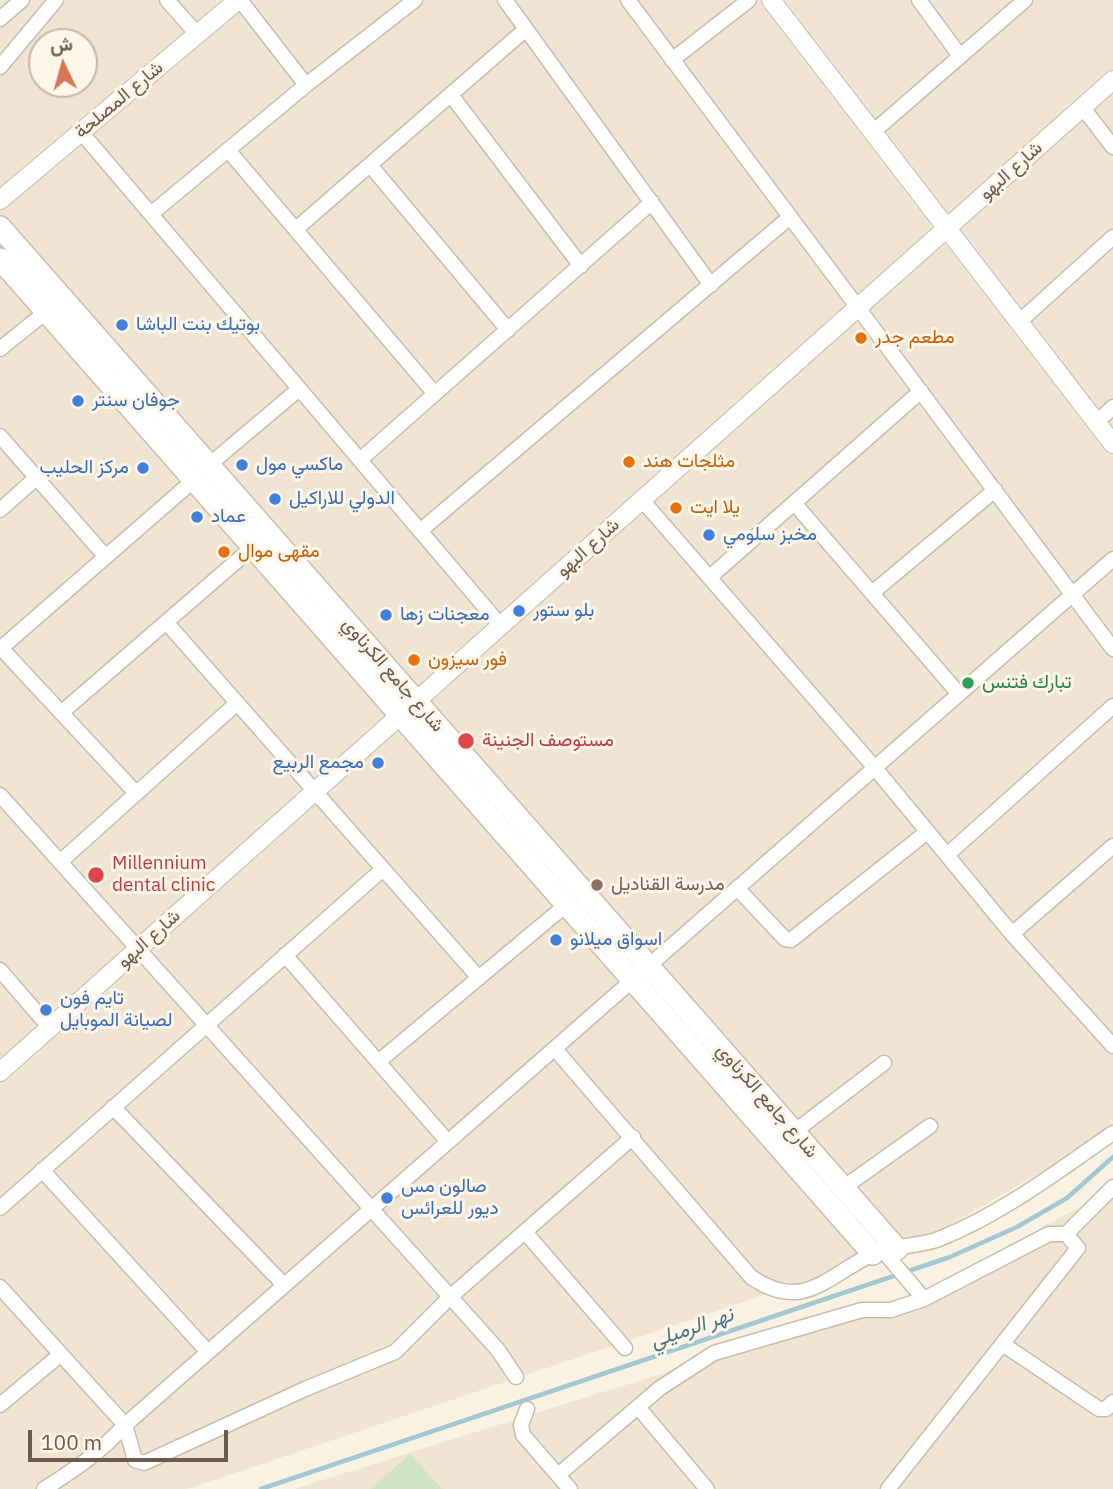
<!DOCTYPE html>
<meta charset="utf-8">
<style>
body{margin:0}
#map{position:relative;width:1113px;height:1489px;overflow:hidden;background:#f9f2e3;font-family:"IBM Plex Sans",Vazirmatn,sans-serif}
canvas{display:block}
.north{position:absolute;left:28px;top:28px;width:70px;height:70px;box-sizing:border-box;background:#fdf6e9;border:2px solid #c4b8aa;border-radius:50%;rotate:355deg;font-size:19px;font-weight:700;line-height:28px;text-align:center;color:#6e5a4c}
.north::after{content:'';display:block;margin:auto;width:24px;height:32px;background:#d67756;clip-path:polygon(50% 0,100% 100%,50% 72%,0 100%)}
.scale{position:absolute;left:28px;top:1430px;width:200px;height:32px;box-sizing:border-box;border:4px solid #6e5a4c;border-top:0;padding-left:9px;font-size:21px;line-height:24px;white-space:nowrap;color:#6e5a4c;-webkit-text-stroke:5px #fdf6e9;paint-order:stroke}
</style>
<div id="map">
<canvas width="1113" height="1489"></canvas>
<div class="north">ش</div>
<div class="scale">100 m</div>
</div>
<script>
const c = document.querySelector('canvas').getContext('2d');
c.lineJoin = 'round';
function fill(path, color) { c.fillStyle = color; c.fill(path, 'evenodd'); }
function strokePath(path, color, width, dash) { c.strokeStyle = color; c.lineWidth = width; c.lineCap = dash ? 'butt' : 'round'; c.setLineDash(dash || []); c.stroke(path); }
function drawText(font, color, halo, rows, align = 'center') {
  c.font = font + ' "IBM Plex Sans",Vazirmatn,sans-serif'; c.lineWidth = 6; c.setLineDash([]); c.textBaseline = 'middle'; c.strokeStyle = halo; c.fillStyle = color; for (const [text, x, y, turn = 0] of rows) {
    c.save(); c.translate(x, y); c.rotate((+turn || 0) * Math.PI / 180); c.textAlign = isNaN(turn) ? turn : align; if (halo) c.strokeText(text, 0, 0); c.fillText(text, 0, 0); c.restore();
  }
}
fill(new Path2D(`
 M0,0H1113V1130L919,1243L187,1489H0ZM42,42H84V84H42Z
 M1113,1189V1489H294L922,1292Z`), '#f0e4d3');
fill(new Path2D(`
 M410,1454L442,1489H371Z`), '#d0e5c4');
strokePath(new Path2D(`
 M261,1489L950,1257L1017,1227L1067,1198L1113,1157`), '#a2c8d1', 4.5);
const minor = new Path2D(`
 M167,0L197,34
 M240,0L306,85
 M505,0L711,285
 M628,0L1113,649
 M919,0L960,56
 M0,19L22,0
 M672,60L749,0
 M0,67L56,0
 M451,95L581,266
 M1083,108L1113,147
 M81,132L501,626
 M873,132L1025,0
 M228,150L435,394
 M370,165L508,330
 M151,214L306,85L415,0
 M296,229L526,29
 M1019,322L1113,237
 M0,349L46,312
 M1097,422L1113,407
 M0,436L106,557
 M361,459L652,202
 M209,465L299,389
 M642,500L875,768L1012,934L1113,1046
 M795,504L959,694
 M0,510L36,478
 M420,531L790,217
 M710,577L921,391
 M872,593L995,490
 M166,622L479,978
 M1,648L136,793
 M0,649L194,480
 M61,713L253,547
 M0,795L498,1350L516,1377
 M947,855L1113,706
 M60,862L237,703
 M737,888L785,939L791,940L927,832
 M1012,934L1113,846
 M285,955L448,1142
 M0,970L50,1028
 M555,1049L751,1277C803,1313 827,1276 871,1255C891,1245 918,1247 939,1239C1002,1214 1058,1171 1113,1133
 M378,1062L566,905
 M113,1107L284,1285
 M794,1132L884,1063
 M42,1170L208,1352
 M843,1188L930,1126
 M0,1208L383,869
 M526,1233L625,1348
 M884,1252L924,1299
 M0,1287L125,1425L135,1460L144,1463L305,1389L395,1352L450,1297L633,1137
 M1004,1345L1099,1409H1106L1113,1402
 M0,1405L61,1354
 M638,1407L707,1489
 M527,1409L521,1425L523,1435L570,1489
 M558,1475L660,1388L714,1353L862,1310H891L924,1299L1049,1234H1066L1113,1187
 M44,1489C74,1470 101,1452 125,1425L1113,559
 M888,1489L1078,1248L1066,1234`);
const tertiary = new Path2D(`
 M771,0L1113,444
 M0,200L238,0
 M0,1072L1113,80`);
const secondary = new Path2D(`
 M0,227L897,1249
 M0,259L873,1254`);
strokePath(minor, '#cbbcae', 17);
strokePath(tertiary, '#cbbcae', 20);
strokePath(secondary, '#cebcac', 24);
strokePath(minor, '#fff', 14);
strokePath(tertiary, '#fff', 18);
strokePath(secondary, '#fff', 21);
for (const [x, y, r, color] of [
 [122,325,7,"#3f7fe0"],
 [861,338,7,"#e8710a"],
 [78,401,7,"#3f7fe0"],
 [629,462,7,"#e8710a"],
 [242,465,7,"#3f7fe0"],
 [143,468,7,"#3f7fe0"],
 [275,499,7,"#3f7fe0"],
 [676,508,7,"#e8710a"],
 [197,517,7,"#3f7fe0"],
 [709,535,7,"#3f7fe0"],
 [224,552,7,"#e8710a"],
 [519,611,7,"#3f7fe0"],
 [386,615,7,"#3f7fe0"],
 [414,660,7,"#e8710a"],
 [968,683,7,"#2e9e5b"],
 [466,741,9,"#e0444e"],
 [378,763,7,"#3f7fe0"],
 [96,875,9,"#e0444e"],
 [597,885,7,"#8d6e63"],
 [556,940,7,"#3f7fe0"],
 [46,1010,7,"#3f7fe0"],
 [387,1198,7,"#3f7fe0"]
]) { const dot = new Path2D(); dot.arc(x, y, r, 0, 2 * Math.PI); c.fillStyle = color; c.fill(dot); strokePath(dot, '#fdf6e9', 2.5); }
drawText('19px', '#6e5a4c', '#fdf6e9', [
 ["شارع المصلحة",119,100,-40],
 ["شارع البهو",1011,171,-42],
 ["شارع البهو",588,548,-42],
 ["شارع جامع الكرناوي",393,675,49],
 ["شارع البهو",149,939,-42],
 ["شارع جامع الكرناوي",767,1101,49]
]);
drawText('19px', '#366cbe', '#fdf6e9', [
 ["بوتيك بنت الباشا",136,325],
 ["جوفان سنتر",92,401],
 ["ماكسي مول",256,465],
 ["مركز الحليب",129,468,"right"],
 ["الدولي للاراكيل",289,499],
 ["عماد",211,517],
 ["مخبز سلومي",723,535],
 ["بلو ستور",533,611],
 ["معجنات زها",400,615],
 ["مجمع الربيع",364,763,"right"],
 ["اسواق ميلانو",570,940],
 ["تايم فون",60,999],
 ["لصيانة الموبايل",60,1021],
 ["صالون مس",401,1187],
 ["ديور للعرائس",401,1209]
], 'left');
drawText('19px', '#c56008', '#fdf6e9', [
 ["مطعم جدر",875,338],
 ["مثلجات هند",643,462],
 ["يلا ايت",690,508],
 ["مقهى موال",238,552],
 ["فور سيزون",428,660]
], 'left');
drawText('19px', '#27864d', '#fdf6e9', [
 ["تبارك فتنس",982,683]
], 'left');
drawText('19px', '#be3a42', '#fdf6e9', [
 ["مستوصف الجنينة",482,741],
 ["Millennium",112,864],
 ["dental clinic",112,886]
], 'left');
drawText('19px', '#785e54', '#fdf6e9', [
 ["مدرسة القناديل",611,885]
], 'left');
drawText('italic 21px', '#497480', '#fdf6e9', [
 ["نهر الرميلي",692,1328,-19]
]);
</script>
